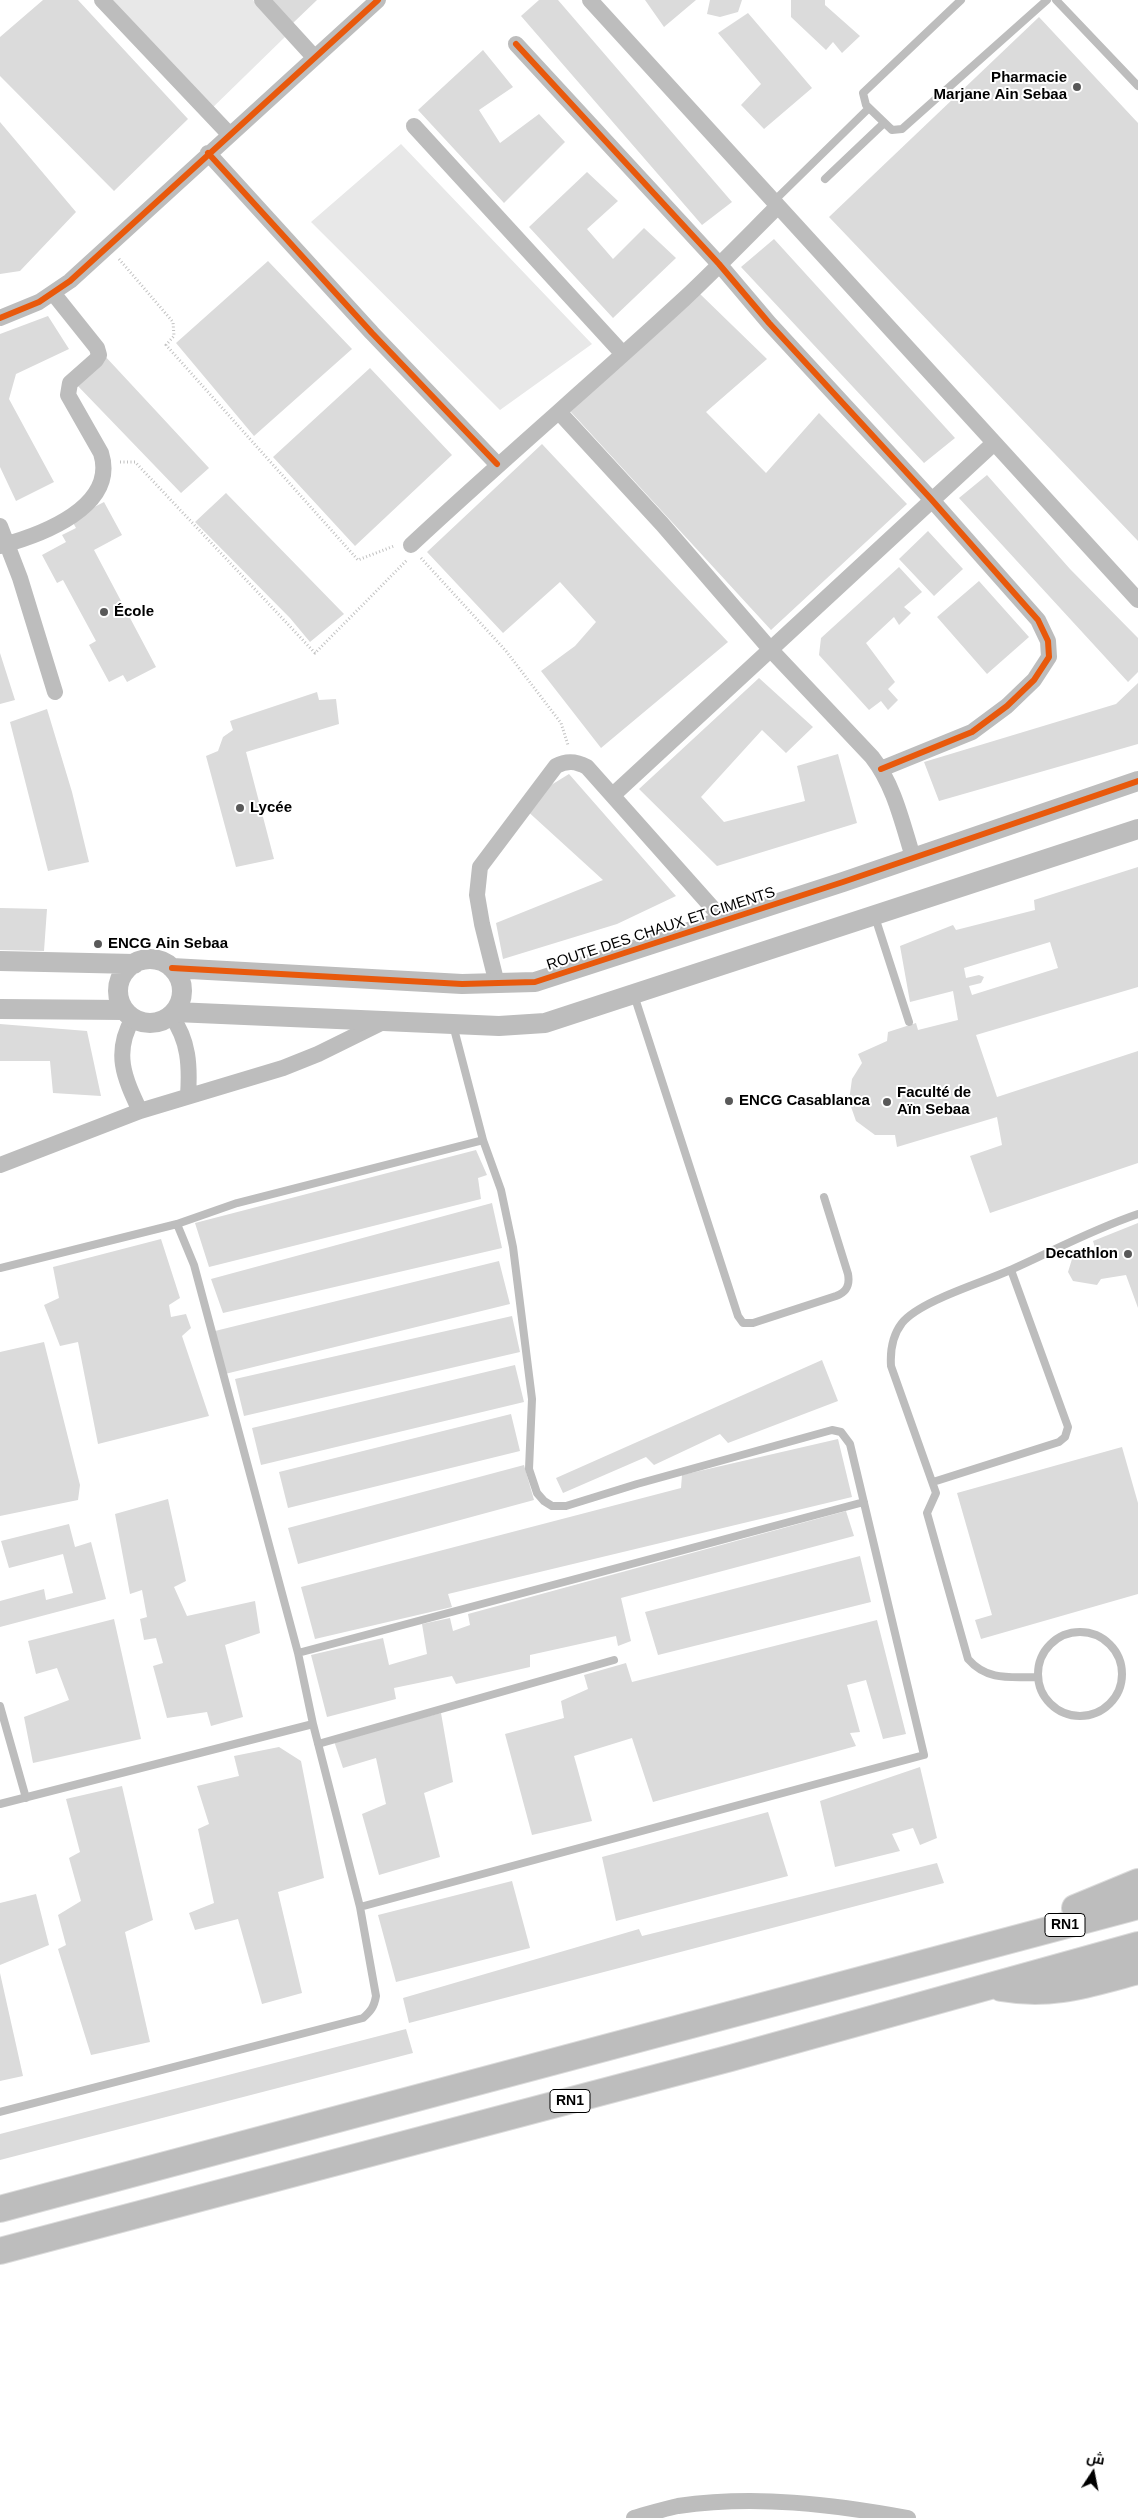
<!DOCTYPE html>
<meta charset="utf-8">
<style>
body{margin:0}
#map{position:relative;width:1138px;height:2518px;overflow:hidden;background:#fff;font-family:Arial,Cairo,sans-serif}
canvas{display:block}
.north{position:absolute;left:1068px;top:2448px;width:50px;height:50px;-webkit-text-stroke:4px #fff;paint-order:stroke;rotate:11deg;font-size:14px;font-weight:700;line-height:20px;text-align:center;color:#000}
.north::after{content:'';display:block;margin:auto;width:18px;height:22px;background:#000;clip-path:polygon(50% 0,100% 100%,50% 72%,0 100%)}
</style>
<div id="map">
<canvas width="1138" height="2518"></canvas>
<div class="north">ش</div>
</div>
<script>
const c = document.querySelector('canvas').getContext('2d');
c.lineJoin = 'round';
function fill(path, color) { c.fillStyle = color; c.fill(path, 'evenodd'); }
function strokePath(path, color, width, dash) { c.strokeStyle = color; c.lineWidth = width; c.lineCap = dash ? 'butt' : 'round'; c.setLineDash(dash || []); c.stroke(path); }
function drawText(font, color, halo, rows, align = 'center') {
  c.font = font + ' Arial,sans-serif'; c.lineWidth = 4; c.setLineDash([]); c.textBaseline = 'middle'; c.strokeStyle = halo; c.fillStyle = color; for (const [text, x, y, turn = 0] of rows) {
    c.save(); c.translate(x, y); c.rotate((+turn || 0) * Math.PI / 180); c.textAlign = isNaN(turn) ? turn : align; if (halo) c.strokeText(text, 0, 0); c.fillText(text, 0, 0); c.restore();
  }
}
fill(new Path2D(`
 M98,0H253L286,36L205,115Z
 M401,144L592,344L500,410L311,222Z`), '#e8e8e8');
fill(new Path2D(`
 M43,0H78L188,119L114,191L0,76V37Z
 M271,0H317L293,23Z
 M539,0H558L732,202L702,225L521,16Z
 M645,0H696L664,27Z
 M710,0H742L738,12L720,17L707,14Z
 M791,0H825V5L860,36L842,53L833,42L826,50L791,17Z
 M748,13L812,88L764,129L741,105L761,84L718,33Z
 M1039,17L1138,123V541L829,217Z
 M483,50L513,87L479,110L500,143L539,114L565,142L504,203L418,110Z
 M0,122L76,212L20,271L0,274Z
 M587,172L618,201L587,229L613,259L644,228L676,258L613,318L529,227Z
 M774,239L955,438L924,463L741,267Z
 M268,261L352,349L254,436L176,343Z
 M698,292L767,359L706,412L766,473L819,413L907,504L771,630L570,411Z
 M48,316L69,349L16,374L9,399L54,482L16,501L0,467V334Z
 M104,355L209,468L181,493L74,382Z
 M370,368L452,455L355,546L273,457Z
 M542,444L728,642L601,748L541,671L575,646L596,622L560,582L503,633L427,552Z
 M987,475L1070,569L1138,638V672L1128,682L959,498Z
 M226,493L344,614L310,642L290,618L195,522Z
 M104,502L122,535L94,550L156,667L127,682L123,675L109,682L89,645L96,641L63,580L57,583L42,555L66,542L62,535L76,528L71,519Z
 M928,531L963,569L934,596L899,559Z
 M899,567L922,592L904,607L911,613L899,625L894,617L866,643L895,682L888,689L898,700L888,710L881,701L869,710L819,655L821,638Z
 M979,581L1029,637L987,674L937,617Z
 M0,653L15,700L0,704Z
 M759,678L813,727L786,753L762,730L701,797L724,822L805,801L797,766L838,754L857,823L717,866L639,789Z
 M1138,683V744L939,801L924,762L1116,704Z
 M317,692L319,700L336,699L339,724L246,752L274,859L236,867L206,756L218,751L223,737L233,730L230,721Z
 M47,709L72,792L89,862L48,871L10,722Z
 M569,774L676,896L617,924L503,959L496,923L603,880L524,808L543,790Z
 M1138,867V987L976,1035L997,1097L1138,1051V1163L990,1213L970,1156L1002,1145L997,1117L897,1147L895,1135H875L856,1121L849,1101L852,1079L862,1063L858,1054L887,1041L888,1032L916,1023L918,1030L958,1020L953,991L910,1002L900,946L953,925L956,930L1035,910L1034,900ZM1050,942L1058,968L972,995L969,986L981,983L984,977L979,975L966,978L964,968Z
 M0,908L47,909L44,951L0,950Z
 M0,1024L87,1031L101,1096L53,1093L50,1061H0Z
 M476,1150L487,1175L478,1178L481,1199L209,1267L195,1223Z
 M492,1203L502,1248L223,1313L211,1279Z
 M1138,1223V1308L1126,1275L1101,1279L1097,1285L1073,1281L1068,1272L1072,1259L1081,1251L1097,1254L1093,1241Z
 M161,1239L180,1298L169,1305L171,1317L186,1314L191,1328L182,1336L209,1416L98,1444L78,1342L60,1346L44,1305L59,1298L53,1267Z
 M499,1261L510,1304L225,1374L215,1331Z
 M512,1316L520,1352L244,1416L235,1379Z
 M44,1342L80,1485L78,1500L0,1516V1352Z
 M822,1360L838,1401L728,1443L720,1434L654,1465L646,1457L563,1493L556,1478Z
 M515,1365L524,1402L261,1465L252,1428Z
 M511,1414L520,1451L288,1508L279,1472Z
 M838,1439L852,1497L448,1594L452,1607L315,1639L301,1587L681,1488L682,1475Z
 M1122,1447L1138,1503V1594L981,1639L975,1620L992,1615L957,1493Z
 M524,1465L534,1500L298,1564L288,1528Z
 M168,1499L186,1581L174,1587L187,1616L255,1601L260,1633L225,1645L243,1717L211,1726L207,1712L167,1718L153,1666L163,1663L156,1638L144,1640L140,1619L147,1617L142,1590L130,1594L115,1514Z
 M846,1511L854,1536L621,1598L631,1641L618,1646L616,1636L530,1655V1667L456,1684L452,1676L394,1688L396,1699L327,1717L311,1655L383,1638L389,1665L427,1654L422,1624L450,1618L453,1631L470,1625L468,1614Z
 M69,1524L75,1547L91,1542L106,1599L0,1627V1601L44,1589L46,1600L73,1593L63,1554L9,1568L1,1541Z
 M860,1556L871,1602L658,1655L645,1612Z
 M114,1619L141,1739L33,1763L24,1717L69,1700L57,1668L36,1674L28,1641Z
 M877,1620L906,1734L883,1739L866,1680L847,1685L860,1732L850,1733L856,1746L653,1802L632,1738L574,1756L592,1821L532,1835L505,1734L564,1718L561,1701L588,1689L584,1675L626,1663L632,1682Z
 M441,1713L453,1782L424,1793L440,1857L379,1875L362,1814L386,1804L376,1758L343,1768L334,1741Z
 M279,1747L301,1761L324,1878L278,1892L302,1993L262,2004L238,1919L195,1930L189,1913L214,1903L198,1829L209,1824L197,1786L239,1776L234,1756Z
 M920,1767L937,1838L920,1845L913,1828L892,1834L900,1851L835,1867L820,1801Z
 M122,1786L153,1920L125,1932L150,2042L91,2055L58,1949L66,1945L58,1915L81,1901L69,1858L80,1852L66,1799Z
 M768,1812L788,1876L616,1921L602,1857Z
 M937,1863L944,1883L409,2023L403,1998L639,1929L642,1936Z
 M512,1881L530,1948L396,1982L378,1915Z
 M36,1894L49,1945L0,1965V1903Z
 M0,1973L23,2076L0,2081Z
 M406,2029L413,2053L0,2160V2134Z`), '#dbdbdb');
const trunk = new Path2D(`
 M1075,1908L1138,1882
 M1001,1988C1053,1997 1088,1984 1138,1971
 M0,2209L1138,1906
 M0,2251L731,2058L1138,1945`);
strokePath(trunk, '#dbdbdb', 28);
strokePath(new Path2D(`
 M119,259L173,322L174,336L166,345L358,560L394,546
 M120,462H135L315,653L407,560
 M421,558L506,651L561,723L568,745`), '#c2c2c2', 3, [1, 2.5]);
strokePath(new Path2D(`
 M961,0L863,93L866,105L892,130L902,129L1047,0
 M1056,0L1138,86
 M825,179L884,123
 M774,201L869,108
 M875,917L909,1022
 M634,995L738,1316L743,1323H753L836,1296C847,1292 850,1285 848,1274L824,1197
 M0,1268L177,1224L237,1203L483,1140L453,1025
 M933,1482L1059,1442L1065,1437L1068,1427L1011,1270
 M1038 1674a42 42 0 1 1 84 0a42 42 0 1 1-84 0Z
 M298,1653L864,1502
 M1038,1677C1010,1677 987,1681 968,1659L927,1513L936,1493L891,1366C890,1350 892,1336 902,1323C920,1301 981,1283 1008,1271C1053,1251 1091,1230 1138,1214
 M0,1706L26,1798
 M318,1744L614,1660
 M0,1804L313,1724
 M360,1907L924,1755L850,1444L841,1432L832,1430L637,1484L566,1506H552L544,1501L537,1493L529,1469L532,1399L513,1247L501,1190L483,1140
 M0,2112L363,2018C371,2011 374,2007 376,1996L360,1907L313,1724L298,1653L194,1265L177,1224`), '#bdbdbd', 8);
strokePath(new Path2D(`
 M102,0L229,134
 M262,0L314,57
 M590,0L1138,600
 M516,44L719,264L769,323L931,499L1038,620L1048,641L1049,657L1034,680L1007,706L972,732L881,769
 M414,126L623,354
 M208,153L372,333L497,464
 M0,318L39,302L70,281L378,0
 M559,412L662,524L770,649L872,757C894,785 902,822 913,857
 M0,526L20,578L55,692
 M411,545C501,461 594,382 684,299C716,269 747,237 778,206
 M0,546C41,535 118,507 101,453L68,395L70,383L96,360L99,355L97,348L53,293
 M613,795L994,443
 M497,984L482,924L477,895L480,867L556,766C567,760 576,761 587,767L725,922
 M171,1016C189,1040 190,1066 188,1096
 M133,1018C113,1053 124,1077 140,1111
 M0,1165L140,1111L283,1068L318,1054L385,1021
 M634,2518C648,2514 663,2509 678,2506C755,2495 832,2504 908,2518`), '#bdbdbd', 16);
strokePath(new Path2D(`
 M118 991a32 32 0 1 1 64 0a32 32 0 1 1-64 0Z
 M0,961L134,964
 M172,968L462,984L535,982L843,882L1138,781
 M0,1009L124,1010
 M175,1012L499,1026L545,1023L1138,829`), '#bdbdbd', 20);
strokePath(trunk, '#bdbdbd', 26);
strokePath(new Path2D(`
 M516,44L719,264L769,323L931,499L1038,620L1048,641L1049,657L1034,680L1007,706L972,732L881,769
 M208,153L372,333L497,464
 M0,318L39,302L70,281L378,0
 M172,968L462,984L535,982L843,882L1138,781`), '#e8590c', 6);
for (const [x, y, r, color] of [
 [1077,87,5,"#595959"],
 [104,612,5,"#595959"],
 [240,808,5,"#595959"],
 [98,944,5,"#595959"],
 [729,1101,5,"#595959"],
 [887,1102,5,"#595959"],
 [1128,1254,5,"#595959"]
]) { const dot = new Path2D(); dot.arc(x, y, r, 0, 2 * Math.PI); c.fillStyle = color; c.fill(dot); strokePath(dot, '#fff', 2); }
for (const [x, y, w] of [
 [1065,1925,40],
 [570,2101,40]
]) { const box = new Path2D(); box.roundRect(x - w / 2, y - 11.5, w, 23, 4); c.fillStyle = '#fff'; c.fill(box); strokePath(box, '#000', 1); }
drawText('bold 14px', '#000', null, [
 ["RN1",1065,1925],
 ["RN1",570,2101]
]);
drawText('bold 15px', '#000', '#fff', [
 ["Pharmacie",1067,78,"right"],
 ["Marjane Ain Sebaa",1067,95,"right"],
 ["École",114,612],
 ["Lycée",250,808],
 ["ENCG Ain Sebaa",108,944],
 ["Faculté de",897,1093],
 ["Aïn Sebaa",897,1110],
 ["ENCG Casablanca",739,1101],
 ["Decathlon",1118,1254,"right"]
], 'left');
drawText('15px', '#000', '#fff', [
 ["ROUTE DES CHAUX ET CIMENTS",661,929,-18]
]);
</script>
